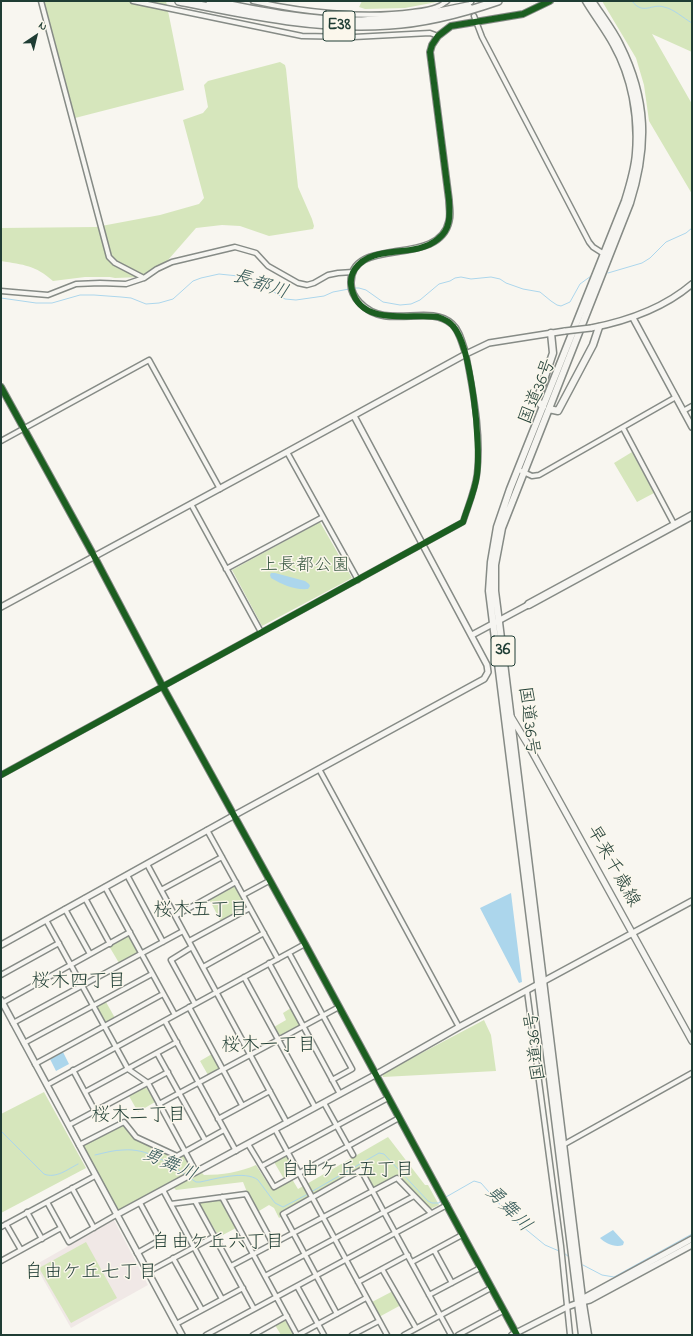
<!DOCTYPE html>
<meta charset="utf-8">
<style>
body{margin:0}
#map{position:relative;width:693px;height:1336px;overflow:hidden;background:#f8f6f0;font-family:"Indie Flower",sans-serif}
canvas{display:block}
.frame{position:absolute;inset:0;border:2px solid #1f3d34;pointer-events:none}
.north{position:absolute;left:16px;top:16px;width:40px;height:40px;-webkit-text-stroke:3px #fbf7ec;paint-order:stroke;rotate:35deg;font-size:11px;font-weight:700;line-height:16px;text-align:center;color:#1f3d34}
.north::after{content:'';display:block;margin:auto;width:14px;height:18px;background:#1f3d34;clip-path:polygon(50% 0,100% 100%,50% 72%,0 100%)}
</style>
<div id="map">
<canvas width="693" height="1336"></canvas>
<div class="frame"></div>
<div class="north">N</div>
</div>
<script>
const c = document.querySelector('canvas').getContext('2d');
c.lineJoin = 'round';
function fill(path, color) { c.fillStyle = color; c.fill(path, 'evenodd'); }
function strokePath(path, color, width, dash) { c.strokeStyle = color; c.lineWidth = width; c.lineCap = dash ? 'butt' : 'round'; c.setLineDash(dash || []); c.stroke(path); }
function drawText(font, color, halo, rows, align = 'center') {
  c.font = font + ' "Indie Flower","Klee One",sans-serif'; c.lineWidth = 3; c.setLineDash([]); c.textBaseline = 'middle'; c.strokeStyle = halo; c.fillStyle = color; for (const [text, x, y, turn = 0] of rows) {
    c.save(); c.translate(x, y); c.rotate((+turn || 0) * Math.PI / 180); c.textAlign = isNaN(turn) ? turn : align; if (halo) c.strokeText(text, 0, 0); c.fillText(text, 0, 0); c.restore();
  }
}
fill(new Path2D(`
 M114,1220L148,1285L71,1328L35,1265Z`), '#f0e8e6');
fill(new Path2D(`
 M41,1H166L184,90L75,118L72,116Z
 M362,1H442L405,8L365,9L359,7Z
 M602,1H692V52L652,34L692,104V194L649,121L644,85L636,58Z
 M280,62L285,65L286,69L298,187L312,219L314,226L313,229L269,236L240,226L222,225L196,228L168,260L142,277L115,278L110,277H85L53,281C35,265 24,265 1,261V228L96,227L160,215L199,204L204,198L183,120L203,113L208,107L204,85L208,81Z
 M632,452L654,493L637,502L614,463Z
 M320,522L352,578L262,626L232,570Z
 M235,884L248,907L221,922L209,899Z
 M129,935L138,953L119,963L109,946Z
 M106,1002L115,1018L105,1023L96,1007Z
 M291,1008L300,1025L279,1036L274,1027L286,1020L283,1013Z
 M484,1020L491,1035L496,1071L383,1077L382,1074Z
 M212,1054L220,1069L208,1075L200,1061Z
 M146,1087L155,1102L138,1112L129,1096Z
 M44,1092L86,1168L1,1213V1114Z
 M122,1125L125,1126L135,1139L177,1157L184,1154L192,1170L118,1210L83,1145Z
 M388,1137L425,1185H428L439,1205L430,1209L398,1176L373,1189L361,1168L280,1212L282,1216L279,1218L274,1208L269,1205L259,1211L247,1192L243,1182L176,1190L173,1187L202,1173L204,1175C222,1175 240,1172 256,1165L272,1190L292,1179L298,1189Z
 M287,1155L296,1172L284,1179L274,1162Z
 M220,1199L236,1228L219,1237L199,1203Z
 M86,1242L117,1298L71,1323L39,1268Z
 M393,1291L401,1305L379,1317L372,1302Z
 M285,1320L294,1335H281L275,1325Z`), '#d6e6bc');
fill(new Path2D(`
 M271,573H275L305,581L309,584L310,586L308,589C294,590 283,585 271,578L270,575Z
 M511,893L522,982L519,983L480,908Z
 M63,1052L69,1064L56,1071L50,1059Z
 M613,1230L624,1242L623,1245C615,1248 605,1243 600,1238Z`), '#acd6ec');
strokePath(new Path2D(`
 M632,1C643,16 652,3 664,7C674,9 683,18 692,23
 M608,273L642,263L650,258L666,242L686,233L692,228
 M355,288H359L366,290L383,302L400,305L411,304L420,300L439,284L450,281L455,278L461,277L471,279L491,277L500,279L506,283L523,289L540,292L551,301L557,305L561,306L570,302L580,284L591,276
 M1,298L36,303H52L80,295H94L121,297L131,298L146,304L159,303L173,299L193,281L201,278L219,274L238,276L251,280L261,284L285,299L296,300L324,296L333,292L349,289
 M1,1131L44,1174C56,1179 68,1169 78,1164
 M95,1155C104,1153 114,1150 123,1150C147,1148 167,1162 186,1175
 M190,1178L196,1182H200C215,1179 245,1170 258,1180L275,1203L283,1207L308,1194
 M311,1192L379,1153L384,1154L428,1201L432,1203H439L441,1200
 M446,1197L474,1181L481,1183L512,1218L545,1245L559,1251
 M564,1253L569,1257
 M583,1265L602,1275L614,1277L692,1234`), '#acd6ec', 1);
const minor = new Path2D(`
 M41,1L109,257L115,263L144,278
 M133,1L302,36L354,37L430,33L438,36
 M253,1C302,12 363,19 413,12C421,11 430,10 437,7C441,6 444,3 447,1
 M470,1L471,2
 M474,16L482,37L589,242L593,247L604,254
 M1,291L48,295L76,284L100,283L126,284L144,278L157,269L172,262L235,247L256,253L268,266L298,283L307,285L314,283L328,275L338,273L353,272
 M683,411L692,406
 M623,428L674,524
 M1,441L149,360L220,489
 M287,452L358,580
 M519,470L532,476L539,475L676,397
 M191,504L261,632
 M226,569L323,517
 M526,606L528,603L692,514
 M526,606H529L692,517
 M319,769L459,1027
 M1,775L463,522C468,506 475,490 477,474C482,434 473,393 466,354
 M207,830L278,959
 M147,864L287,1123
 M127,875L163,942
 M105,887L175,1015
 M161,890L222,857
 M243,895L269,881
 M85,898L110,944
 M65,909L90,954
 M175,916L236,882
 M46,920L128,1069L148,1083L196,1172
 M189,941L250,908
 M192,947L171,960L195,1004
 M289,953L352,1069L332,1080
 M269,963L340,1094
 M203,967L264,933
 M1,975L59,943
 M244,977L315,1107
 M527,991L561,1246L570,1335
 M2,1003L130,932
 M189,1007L242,1105
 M165,1021L236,1151
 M13,1023L183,931
 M24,1043L152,974
 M157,1053L205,1140
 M35,1064L163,994
 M73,1070L95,1111
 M47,1085L305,944
 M85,1092L177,1042
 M324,1103L353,1155
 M159,1104L339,1007
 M218,1119L270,1091
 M69,1125L168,1072
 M275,1129L387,1335
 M248,1144L274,1187L399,1118
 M79,1145L124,1122L136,1137L177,1156L224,1130
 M563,1145L692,1073
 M262,1166L388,1098
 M72,1188L94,1228
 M163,1190L222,1299
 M222,1197L297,1335
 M195,1201L254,1309
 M47,1202L69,1242L116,1215
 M171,1204L246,1194L273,1244
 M27,1212L42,1239
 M6,1224L21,1250
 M1,1227L95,1176
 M434,1250L452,1283
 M137,1253L160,1240L140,1203
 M173,1258L202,1310
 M1,1261L61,1228
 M412,1262L462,1235
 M231,1266L397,1178L431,1213
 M382,1269L416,1328
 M148,1272L215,1236
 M265,1276L414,1196
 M358,1282L408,1255
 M297,1286L324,1335
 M429,1295L480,1268
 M337,1314L283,1214L361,1170L451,1335
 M176,1324L243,1288
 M206,1335L447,1205
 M253,1335L287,1316
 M298,1335L366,1298
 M352,1335L379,1321
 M404,1335L491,1288
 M458,1335L503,1311`);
const tertiary = new Path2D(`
 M633,318L692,427
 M591,328C627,321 664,308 692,284
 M466,354C462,344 460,331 452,324C429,303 386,331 360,303C355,298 351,291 351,284C349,234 439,269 449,221C451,214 449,207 449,200L430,52L432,45L438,36L451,26L523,14L550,1
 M1,387L94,556L163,687L305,944L517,1335
 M1,607L287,452L466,354L489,343L565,331
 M472,635L526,606
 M1,945L233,816L484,679L488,672L487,665L354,416
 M1,1000L182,1335
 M116,1215L375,1075L459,1027L692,901
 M580,1300L692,1239
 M512,1335L567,1307L578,1303L590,1300L692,1245`);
const secondary = new Path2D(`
 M510,715L530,748L692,1041`);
const trunk = new Path2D(`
 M543,407L537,400L553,353L551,333
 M549,409L558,411L593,345L599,327
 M582,1335L489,591L491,562L497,527L510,489L625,201C630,185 635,169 636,153C639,117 632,77 614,45C606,30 595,16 586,1
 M588,1335L582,1298L499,622L495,591V565L502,528L630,203C648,146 647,99 620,45C613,30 601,15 592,1`);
const motorway = new Path2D(`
 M179,1C248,15 318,30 389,25C426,23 463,13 498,1
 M210,1C259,11 312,22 362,21C398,19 433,14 468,6`);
strokePath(minor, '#868b86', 7);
strokePath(tertiary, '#868b86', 8);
strokePath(secondary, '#868b86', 8);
strokePath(trunk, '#868b86', 9);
strokePath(motorway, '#868b86', 10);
strokePath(minor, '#f6f5f1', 4);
strokePath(tertiary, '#f6f5f1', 5);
strokePath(secondary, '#f6f5f1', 5.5);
strokePath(trunk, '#f6f5f1', 6);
strokePath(motorway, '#f6f5f1', 7);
const tertiaryBridge = new Path2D(`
 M565,331L591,328`);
strokePath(tertiaryBridge, '#868b86', 8, []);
strokePath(tertiaryBridge, '#f6f5f1', 5);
strokePath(new Path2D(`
 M1,387L94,556L163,687L305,944L517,1335
 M1,775L463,522C468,506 475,491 477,475C481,446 472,347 453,326C449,321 444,319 438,317C411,313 362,327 352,290C350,283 351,275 355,269C373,243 415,259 438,239C451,229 450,215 449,200L430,52L432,45L438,36L451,26L523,14L550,1`), '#1b5e20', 6);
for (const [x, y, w] of [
 [339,26,32],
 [503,651,24]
]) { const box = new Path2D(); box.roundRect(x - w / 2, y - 15, w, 30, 3); c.fillStyle = '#fbf7ec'; c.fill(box); strokePath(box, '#1f3d34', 1); }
drawText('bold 17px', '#1f3d34', null, [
 ["E38",339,26],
 ["36",503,651]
]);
drawText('18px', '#1f3d34', '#fbf7ec', [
 ["国道36号",539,392,-68],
 ["国道36号",527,721,83],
 ["早来千歳線",612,867,61],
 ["国道36号",537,1046,-97]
]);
drawText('18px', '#3e5c47', '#fbf7ec', [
 ["上長都公園",305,567]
]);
drawText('italic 19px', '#355959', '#fbf7ec', [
 ["長都川",260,286,19],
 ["勇舞川",169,1166,24],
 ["勇舞川",507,1210,45]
]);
drawText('19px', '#1f3d34', '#fbf7ec', [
 ["桜木五丁目",201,912],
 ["桜木四丁目",79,983],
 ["桜木一丁目",269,1047],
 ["桜木二丁目",139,1117],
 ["自由ケ丘五丁目",348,1172],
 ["自由ケ丘六丁目",218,1244],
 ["自由ケ丘七丁目",91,1274]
]);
</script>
